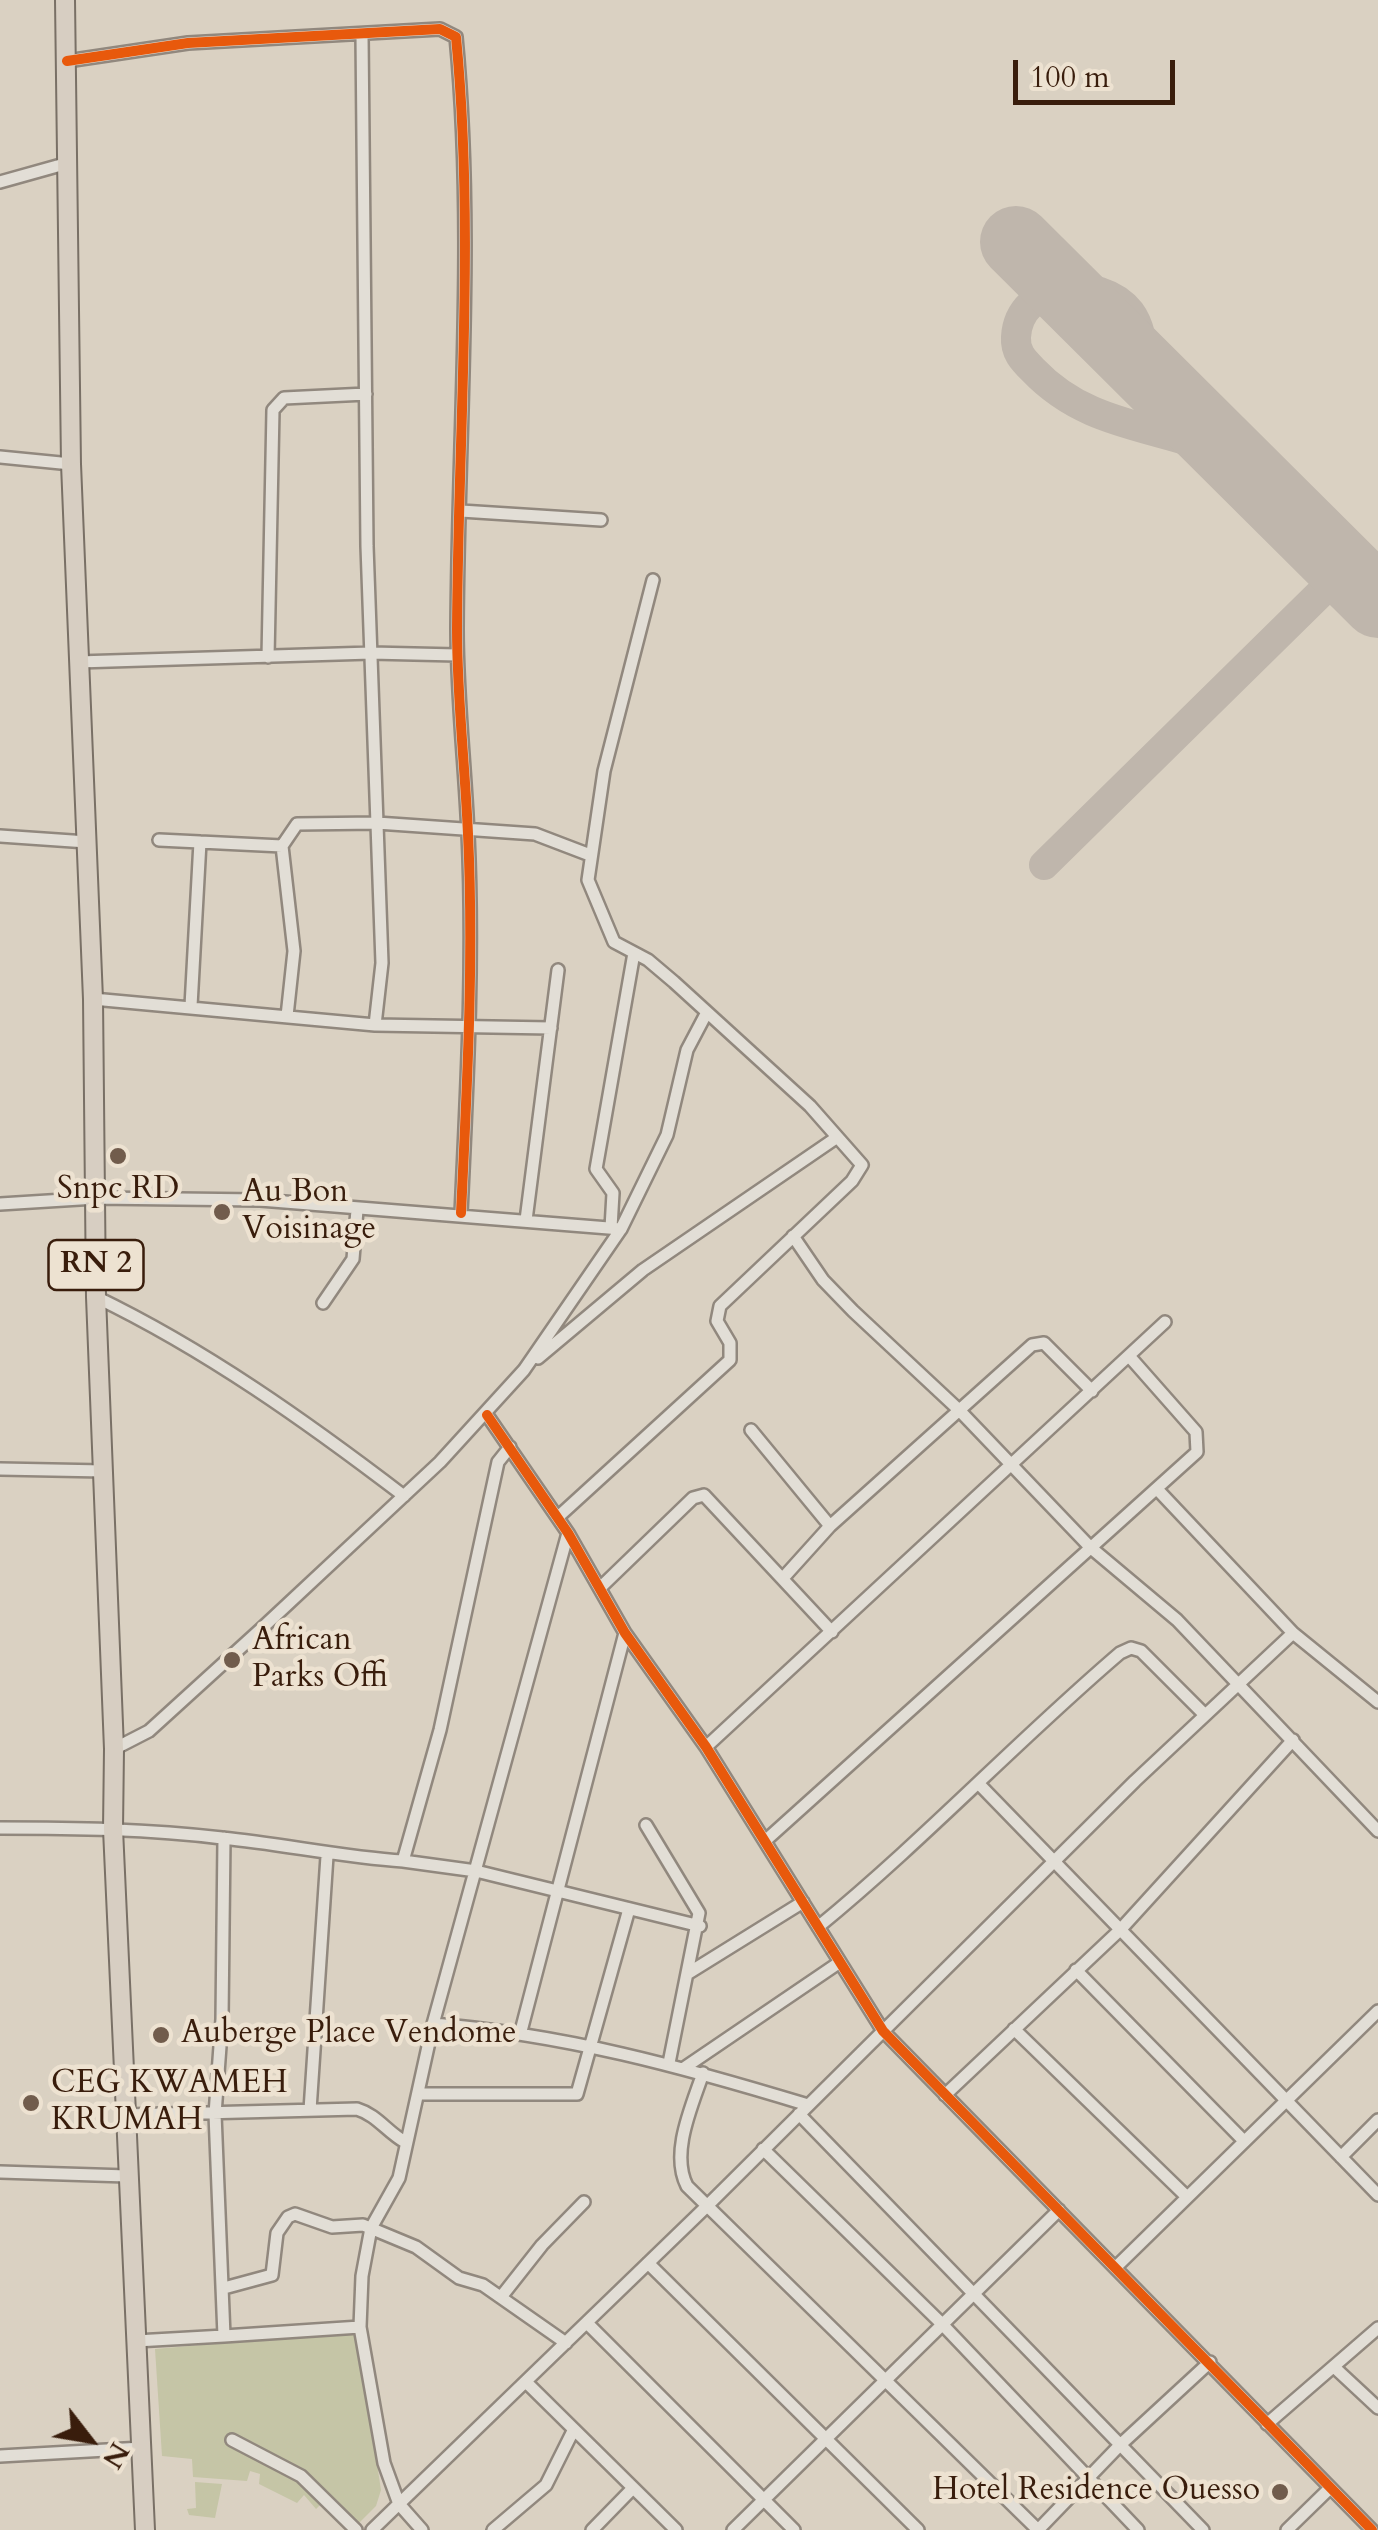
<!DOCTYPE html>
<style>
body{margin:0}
#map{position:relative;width:1378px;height:2530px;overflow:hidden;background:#dad1c2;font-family:Cardo,serif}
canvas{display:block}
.north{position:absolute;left:40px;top:2390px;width:100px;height:100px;-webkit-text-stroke:8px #ede2d1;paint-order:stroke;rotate:121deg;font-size:28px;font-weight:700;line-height:40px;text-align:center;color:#391d0c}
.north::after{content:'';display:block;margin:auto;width:35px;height:45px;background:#391d0c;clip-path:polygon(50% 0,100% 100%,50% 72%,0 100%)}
.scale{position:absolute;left:1013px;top:60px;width:162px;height:45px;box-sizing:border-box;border:5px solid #391d0c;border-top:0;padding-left:12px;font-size:30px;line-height:35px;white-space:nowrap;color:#391d0c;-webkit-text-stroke:8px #ede2d1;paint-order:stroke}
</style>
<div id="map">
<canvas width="1378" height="2530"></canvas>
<div class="north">N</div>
<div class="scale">100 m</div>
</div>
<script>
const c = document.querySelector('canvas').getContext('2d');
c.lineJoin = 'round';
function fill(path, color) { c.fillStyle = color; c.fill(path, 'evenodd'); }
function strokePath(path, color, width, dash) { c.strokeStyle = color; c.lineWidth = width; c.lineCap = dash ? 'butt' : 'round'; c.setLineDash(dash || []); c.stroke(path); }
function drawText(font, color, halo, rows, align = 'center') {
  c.font = font + ' Cardo,serif'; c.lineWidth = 9; c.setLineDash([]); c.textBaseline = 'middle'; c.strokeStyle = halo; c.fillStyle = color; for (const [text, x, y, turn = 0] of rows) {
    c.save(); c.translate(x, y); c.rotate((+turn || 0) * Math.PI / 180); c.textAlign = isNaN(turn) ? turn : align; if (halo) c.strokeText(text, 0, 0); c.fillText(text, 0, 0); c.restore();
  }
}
fill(new Path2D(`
 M349,2332L358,2339L381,2490L376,2506L357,2525L303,2470L288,2462L293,2475L322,2503L316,2509L304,2495L297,2503L259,2484L260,2474L250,2471L247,2481L193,2477L192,2459L162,2456L155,2349Z
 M195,2482L222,2484L215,2518L189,2515L187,2509L196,2508Z`), '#c5c5a6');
strokePath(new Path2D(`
 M1146,371C1143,351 1142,328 1130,312C1100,274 1019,281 1016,337C1015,352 1023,360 1033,370C1091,431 1164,424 1235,459
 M1044,865L1345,569`), '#bfb6ac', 30);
strokePath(new Path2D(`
 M1016,242L1378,602`), '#bfb6ac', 72);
const minor = new Path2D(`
 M362,35L367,546L382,963L375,1025
 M67,61L188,43L440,29L456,37C475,234 458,432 457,629C457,698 465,765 468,834C474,960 467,1087 461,1213
 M0,182L68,163
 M0,457L71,464
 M461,511L601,520
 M268,657L273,410L284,398L366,394
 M78,662L371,653L457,655
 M0,836L87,842
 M159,840L282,846
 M93,999L375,1025L551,1028
 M191,1006L200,842
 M287,1016L294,951L282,846L297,824L377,823L535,834L590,855
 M0,1204L96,1198L260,1200L621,1229
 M526,1220L558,970
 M611,1228L613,1193L596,1169L634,953
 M793,1236L823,1280L853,1311L959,1410L1090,1547L1177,1620L1378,1831
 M96,1297C206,1350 307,1422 404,1496
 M323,1303L353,1259L357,1210
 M538,1358L643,1270L836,1138
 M487,1415L568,1533L625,1633L706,1747L883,2031L1372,2530
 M751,1430L830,1526
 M510,1447L498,1462L440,1730L403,1861L476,1871L700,1926
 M0,1469L104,1471
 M1157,1489L1293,1633L1378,1702
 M558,1517L730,1360V1343L717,1321L720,1306L852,1181L862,1165L810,1106L674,982L648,960L614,942L588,880L604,771L653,580
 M784,1577L830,1526L1032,1345L1044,1343L1092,1391
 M602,1586L693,1498L704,1495L832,1632
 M706,1747L1165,1322
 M114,1749L149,1731L260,1630L440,1462L524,1370L621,1229L667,1135L687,1050L706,1014
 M978,1783L1378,2195
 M646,1825L699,1913L669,2063
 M0,1828C74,1828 148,1829 222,1838C283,1844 342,1857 403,1861
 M765,1841L1197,1452L1196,1432L1129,1356
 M818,1927C923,1841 1017,1741 1120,1653L1131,1648L1141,1651L1204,1714
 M1076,1970L1244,2141
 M687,1974L803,1902
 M433,2024C563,2034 683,2067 808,2105
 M1014,2029L1186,2196
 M521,2031L625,1633
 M684,2068L840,1962
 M703,2073C692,2106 670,2153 687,2186L1038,2530L1120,2445L1210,2362
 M419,2094H577L629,1909
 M945,2095L1121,1929L1293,1740
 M310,2110L327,1856
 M799,2114L1203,2530
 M125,2115L357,2109C377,2115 387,2132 405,2142
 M763,2149L942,2324L1138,2530
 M1341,2157L1378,2120
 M0,2172L127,2176
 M648,2263L918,2530
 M1117,2266L1378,2011
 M224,2288L272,2275L277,2233L288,2217L295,2214L332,2227L363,2225L416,2247L459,2278L483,2285L566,2343
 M501,2297L542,2245L584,2202
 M587,2323L794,2530
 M224,2336L360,2327
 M136,2341L224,2336L215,2114L222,2019L224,1838
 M1334,2367L1378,2408
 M526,2382L676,2530
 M1267,2424L1378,2328
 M232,2440L301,2476L356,2530
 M0,2456L142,2448
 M372,2530L707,2206L1135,1781L1293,1633
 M422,2530L399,2504L384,2463L360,2327L362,2276L371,2228L399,2178L433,2024L568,1533
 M493,2530L546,2485L573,2431
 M592,2530L633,2488
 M733,2530L1059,2210
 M1287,2530L1329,2489`);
const highway = new Path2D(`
 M65,0L71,464L93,999L96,1297L114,1749L113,1829L145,2530`);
strokePath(minor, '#91887e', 16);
strokePath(highway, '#797066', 22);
strokePath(minor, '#e2ded6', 11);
strokePath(highway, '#d7cec2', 18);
strokePath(new Path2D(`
 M67,61L188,43L440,29L456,37C475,234 458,432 457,629C457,698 465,765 468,834C474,960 467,1087 461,1213
 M487,1415L568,1533L625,1633L706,1747L883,2031L1372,2530`), '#e8590c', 10);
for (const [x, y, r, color] of [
 [118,1156,10,"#715c4c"],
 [222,1212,10,"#715c4c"],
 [232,1660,10,"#715c4c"],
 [161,2035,10,"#715c4c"],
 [31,2103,10,"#715c4c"],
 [1280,2492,10,"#715c4c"]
]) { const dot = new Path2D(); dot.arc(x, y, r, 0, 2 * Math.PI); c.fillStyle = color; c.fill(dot); strokePath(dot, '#ede2d1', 4); }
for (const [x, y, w] of [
 [96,1265,95]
]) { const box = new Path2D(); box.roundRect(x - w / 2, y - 25, w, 50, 8); c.fillStyle = '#ede2d1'; c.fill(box); strokePath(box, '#391d0c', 2.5); }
drawText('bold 30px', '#391d0c', null, [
 ["RN 2",96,1265]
]);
drawText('32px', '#391d0c', '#ede2d1', [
 ["Snpc RD",118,1191,"center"],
 ["Au Bon",242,1194],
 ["Voisinage",242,1231],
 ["African",252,1642],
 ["Parks Offi",252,1679],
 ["Auberge Place Vendome",181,2035],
 ["CEG KWAMEH",51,2085],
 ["KRUMAH",51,2122],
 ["Hotel Residence Ouesso",1260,2492,"right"]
], 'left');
</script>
